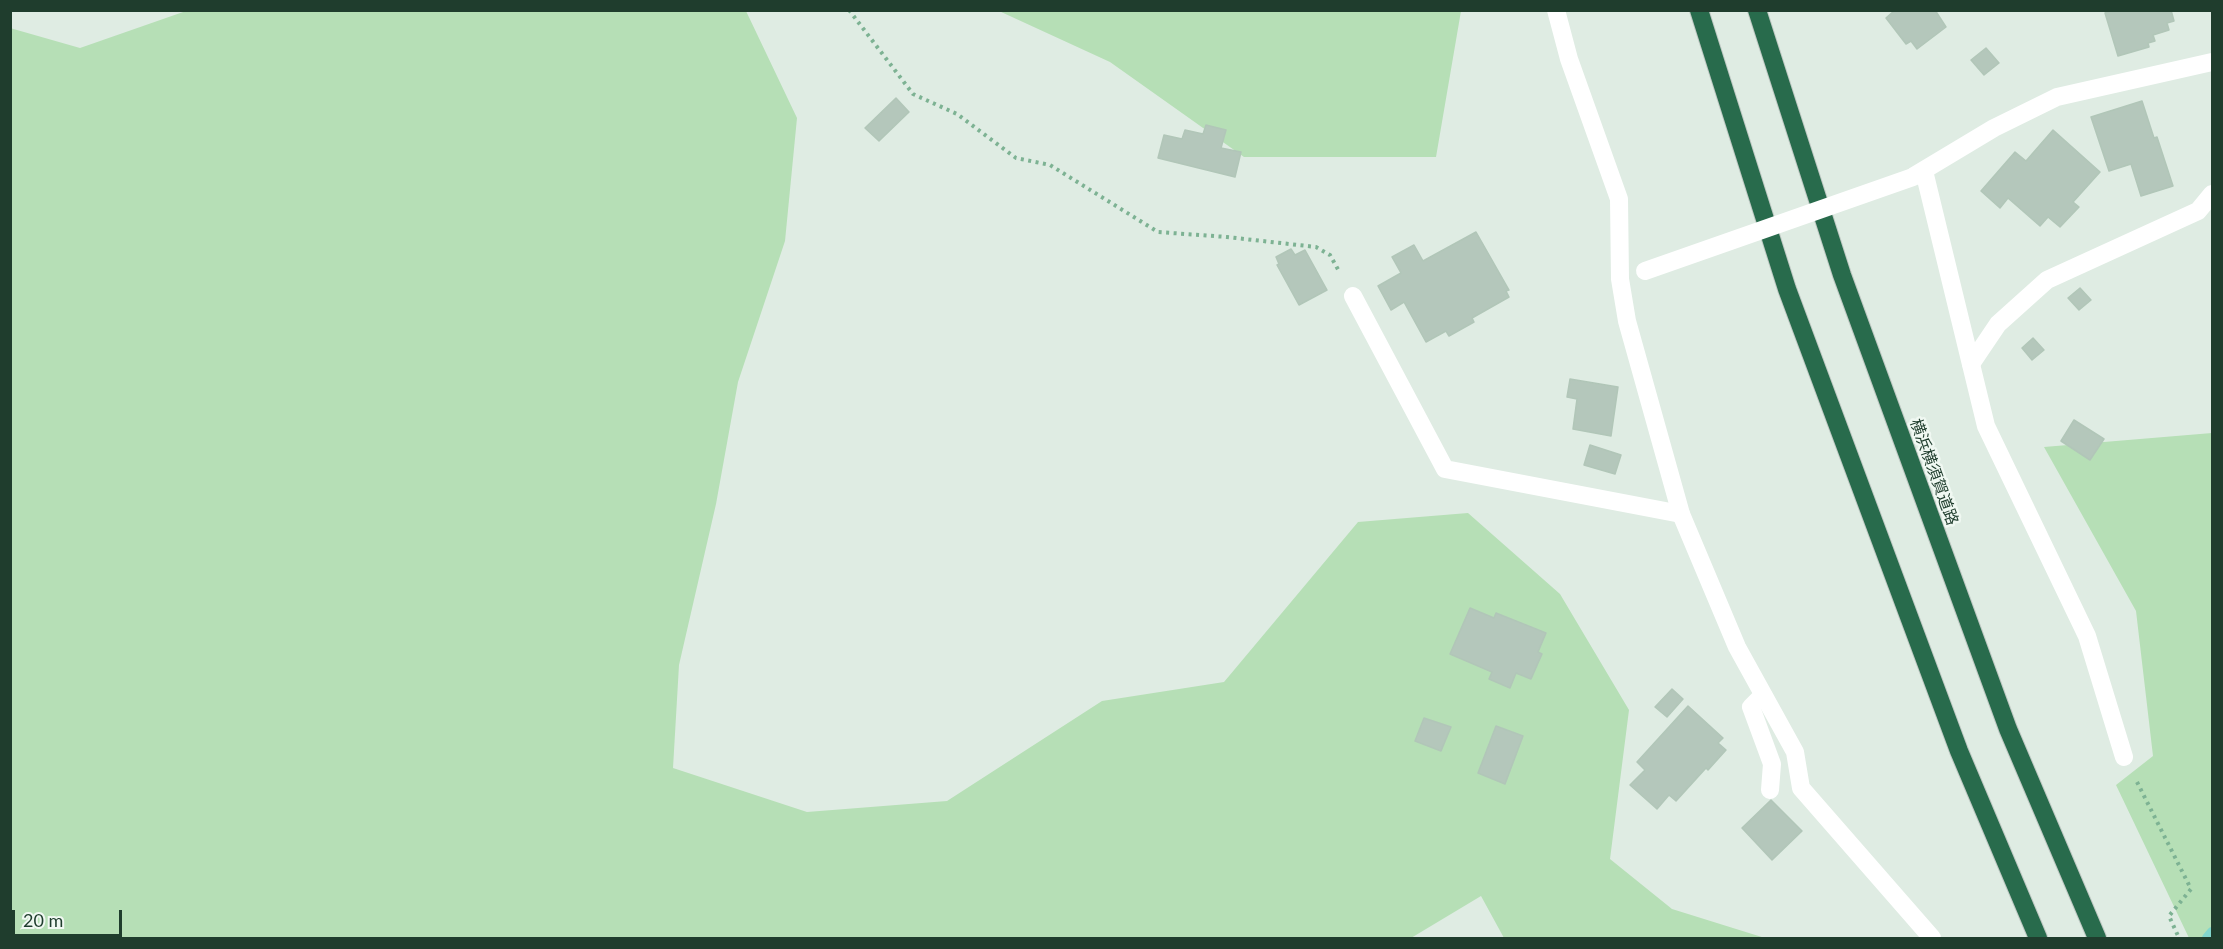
<!DOCTYPE html>
<meta charset="utf-8">
<style>
body{margin:0}
#map{position:relative;width:2223px;height:949px;overflow:hidden;background:#dfece3;font-family:Lato,sans-serif}
canvas{display:block}
.frame{position:absolute;inset:0;border:12px solid #1f3d2d;pointer-events:none}
.scale{position:absolute;left:12px;top:910px;width:110px;height:27px;box-sizing:border-box;border:3px solid #1f3d2d;border-top:0;padding-left:8px;font-size:18px;line-height:21px;white-space:nowrap;color:#1f3d2d;-webkit-text-stroke:4px #f0f8f2;paint-order:stroke}
</style>
<div id="map">
<canvas width="2223" height="949"></canvas>
<div class="frame"></div>
<div class="scale">20 m</div>
</div>
<script>
const c = document.querySelector('canvas').getContext('2d');
c.lineJoin = 'round';
function fill(path, color) { c.fillStyle = color; c.fill(path, 'evenodd'); }
function strokePath(path, color, width, dash) { c.strokeStyle = color; c.lineWidth = width; c.lineCap = dash ? 'butt' : 'round'; c.setLineDash(dash || []); c.stroke(path); }
function drawText(font, color, halo, rows, align = 'center') {
  c.font = font + ' Lato,"Noto Sans JP",sans-serif'; c.lineWidth = 5; c.setLineDash([]); c.textBaseline = 'middle'; c.strokeStyle = halo; c.fillStyle = color; for (const [text, x, y, turn = 0] of rows) {
    c.save(); c.translate(x, y); c.rotate((+turn || 0) * Math.PI / 180); c.textAlign = isNaN(turn) ? turn : align; if (halo) c.strokeText(text, 0, 0); c.fillText(text, 0, 0); c.restore();
  }
}
fill(new Path2D(`
 M186,11H746L797,118L785,241L738,382L716,504L679,665L673,768L807,812L947,801L1102,701L1224,682L1358,522L1468,513L1560,594L1629,710L1610,859L1672,909L1765,938H1504L1481,896L1411,938H11L10,28L80,48Z
 M999,11H1461L1436,157H1244L1110,62Z
 M2212,433V938H2189L2116,785L2153,756L2136,611L2044,447Z`), '#b6dfb6');
strokePath(new Path2D(`
 M2207,938L2212,932`), '#82d6cd', 10);
const building = new Path2D(`
 M1895,10H1935L1946,27L1917,49L1911,41L1906,44L1886,18Z
 M2113,10H2171L2174,21L2167,23L2169,30L2153,35L2155,41L2148,43L2149,47L2118,56L2105,13Z
 M1986,48L1999,63L1984,75L1971,60Z
 M896,98L909,112L879,141L865,128Z
 M2142,101L2154,138L2157,137L2173,186L2141,196L2131,164L2109,171L2091,117Z
 M1206,125L1226,130L1221,148L1241,152L1235,177L1158,158L1164,135L1182,139L1185,130L1203,134Z
 M2053,130L2100,172L2073,202L2079,207L2060,227L2048,217L2040,226L2008,198L2000,208L1981,191L2015,152L2026,161Z
 M1476,232L1509,290L1506,291L1509,297L1472,318L1474,322L1449,336L1446,331L1426,342L1404,302L1391,310L1378,286L1401,273L1392,257L1414,245L1423,261Z
 M1291,249L1295,255L1305,250L1327,290L1299,305L1277,265L1279,264L1276,257Z
 M2080,288L2091,300L2079,310L2068,298Z
 M2033,338L2044,350L2032,360L2022,348Z
 M1570,379L1618,387L1611,436L1573,429L1577,399L1567,397Z
 M2074,420L2104,439L2090,460L2061,441Z
 M1590,445L1621,455L1615,474L1584,465Z
 M1470,608L1494,618L1496,613L1546,633L1538,652L1542,654L1531,679L1516,673L1510,688L1489,679L1492,672L1450,654Z
 M1672,689L1683,699L1667,717L1655,707Z
 M1688,706L1723,738L1718,743L1726,750L1708,770L1706,768L1676,801L1669,795L1657,809L1630,785L1645,770L1637,762Z
 M1424,718L1451,727L1441,751L1415,741Z
 M1496,726L1523,736L1505,784L1478,773Z
 M1771,800L1802,831L1772,860L1742,828Z`);
fill(building, '#b4c7bb');
strokePath(building, '#b1c6b8', 1.5);
const highway = new Path2D(`
 M1699,10L1787,289L1959,751L2038,938
 M1757,10L1842,275L2008,729L2097,938`);
strokePath(highway, '#c0c9c4', 20);
strokePath(new Path2D(`
 M849,10L913,94L957,114L1016,158L1050,165L1158,232L1227,237L1316,247L1330,255L1340,273
 M2137,782L2191,889L2169,916L2179,938`), '#7db293', 4, [3, 4.5]);
strokePath(new Path2D(`
 M1353,296L1445,469L1681,514
 M1971,364L1998,324L2047,280L2198,211L2212,194
 M1763,695L1751,707L1772,764L1770,790`), '#fff', 18);
strokePath(new Path2D(`
 M1556,10L1569,59L1619,199L1620,279L1627,321L1681,514L1737,647L1795,752L1801,788L1932,938
 M1924,171L1986,426L2087,636L2124,757
 M1914,176L1994,128L2057,97L2212,62`), '#fff', 18);
strokePath(highway, '#286b4c', 18);
strokePath(new Path2D(`
 M1645,271L1913,177`), '#fff', 18);
drawText('16px', '#1f3d2d', '#f0f8f2', [
 ["横浜横須賀道路",1934,472,70]
]);
</script>
